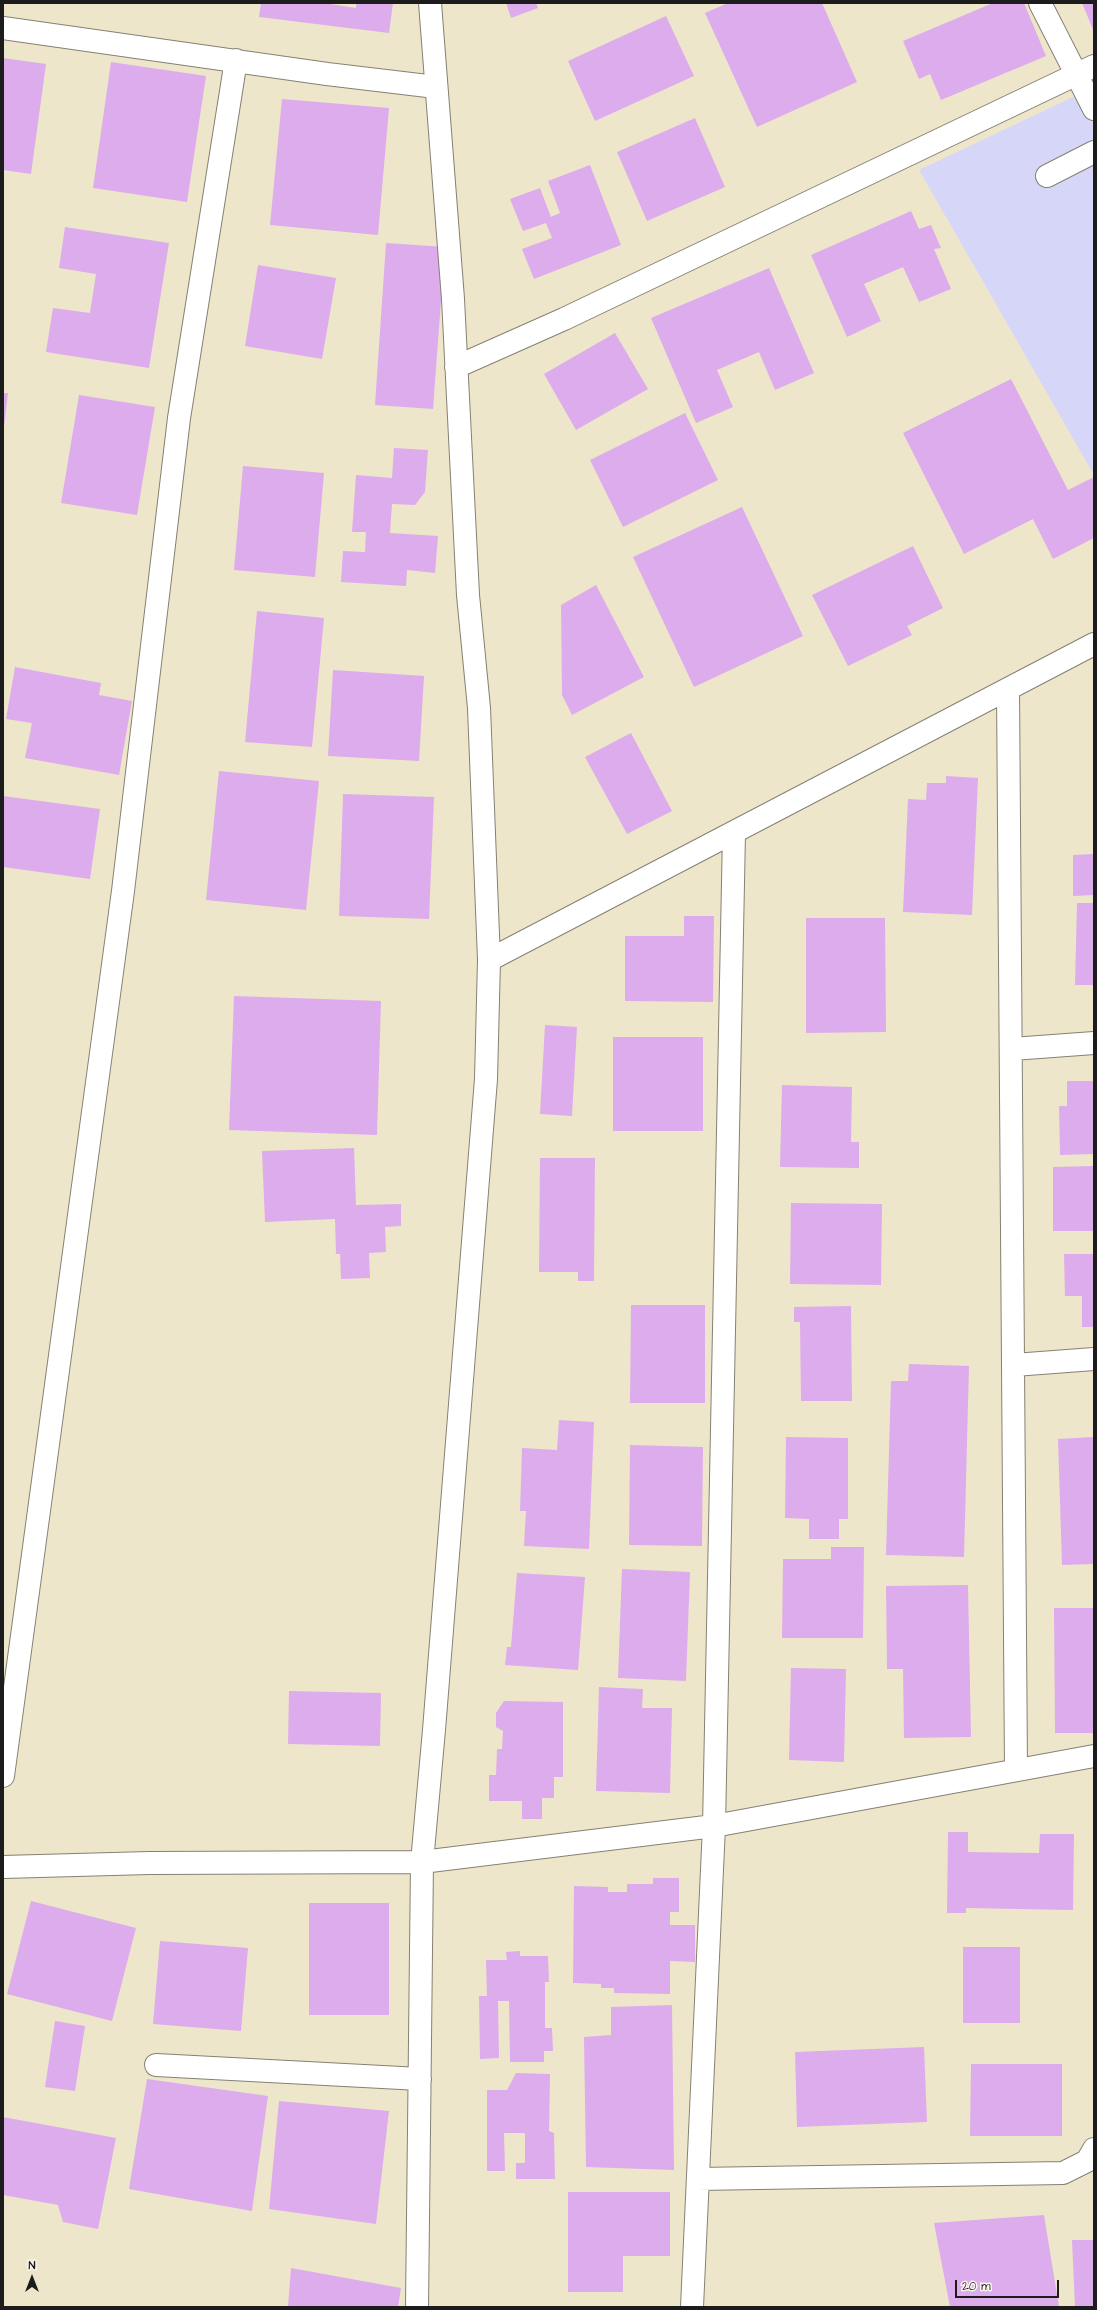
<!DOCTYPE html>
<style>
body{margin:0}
#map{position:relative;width:1097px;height:2310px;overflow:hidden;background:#eee6ca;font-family:"Architects Daughter",sans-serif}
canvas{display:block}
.frame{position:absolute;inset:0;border:4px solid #1c1c1c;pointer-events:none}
.north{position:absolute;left:12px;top:2258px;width:40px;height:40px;-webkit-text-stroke:3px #fbf7ec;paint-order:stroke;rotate:0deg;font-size:11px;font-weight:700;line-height:16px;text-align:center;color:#1c1c1c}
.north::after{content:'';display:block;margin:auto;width:14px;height:18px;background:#1c1c1c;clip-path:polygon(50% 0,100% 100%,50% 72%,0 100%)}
.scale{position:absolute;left:955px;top:2280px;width:104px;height:18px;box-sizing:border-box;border:2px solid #1c1c1c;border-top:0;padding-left:5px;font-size:12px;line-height:14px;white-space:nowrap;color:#1c1c1c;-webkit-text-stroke:3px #fbf7ec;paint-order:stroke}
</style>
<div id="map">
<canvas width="1097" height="2310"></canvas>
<div class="frame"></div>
<div class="north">N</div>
<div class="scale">20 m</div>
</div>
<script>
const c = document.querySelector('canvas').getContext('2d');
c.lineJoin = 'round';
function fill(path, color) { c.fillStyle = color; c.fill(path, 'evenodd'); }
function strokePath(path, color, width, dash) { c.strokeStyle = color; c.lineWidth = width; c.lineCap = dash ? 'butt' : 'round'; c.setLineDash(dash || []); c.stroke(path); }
fill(new Path2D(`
 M1094,87V475L919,170Z`), '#d6d7f8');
fill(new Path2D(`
 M261,3H324L356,8V3H393L389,33L259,17Z
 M506,3H536L538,8L511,18Z
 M728,3H822L857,82L757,127L705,13Z
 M993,3H1024L1046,56L941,100L930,74L919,79L903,41Z
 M1082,3H1094V32Z
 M666,16L694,76L595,121L568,61Z
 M3,58L46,64L31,174L3,170Z
 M111,62L206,76L187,202L93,188Z
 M282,99L389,108L378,235L270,225Z
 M695,118L725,187L647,221L617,152Z
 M590,165L621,245L534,279L522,249L552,238L546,223L523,231L510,199L540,188L551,217L560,213L548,181Z
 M911,211L919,229L931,225L941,248L934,249L951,289L919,302L903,267L864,284L881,321L847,337L811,255Z
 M65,227L169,243L149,368L46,352L53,308L90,313L96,274L59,268Z
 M386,243L445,247L433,409L375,405Z
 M258,265L336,278L322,359L245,346Z
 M769,268L814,373L775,390L759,352L717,370L733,407L696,423L651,318Z
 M615,333L648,389L576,430L544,374Z
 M1011,379L1068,490L1094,477V538L1053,559L1033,519L964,554L903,433Z
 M3,393H8L4,427H3Z
 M79,395L155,407L137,515L61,503Z
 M685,413L718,480L623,527L590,460Z
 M394,448L428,450L425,492L415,505L392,504L390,533L438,536L435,573L407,570L406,586L341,582L343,551L365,552L366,532H352L356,475L392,478Z
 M243,466L324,473L315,577L234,570Z
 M742,507L803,636L694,687L633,557Z
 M913,546L943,608L907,626L912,635L848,666L812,595Z
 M596,585L644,677L572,715L562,695L561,605Z
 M257,611L324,618L312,747L245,742Z
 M15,667L101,683L99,695L132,701L119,775L25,758L32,723L6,719Z
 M333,670L424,676L419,761L328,756Z
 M631,733L672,811L627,834L585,757Z
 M219,771L319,781L306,910L206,900Z
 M946,776L978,778L972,915L903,912L908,799L926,800L927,783H946Z
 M343,794L434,797L429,919L339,916Z
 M3,796L100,809L90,879L3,867Z
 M1094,854V895L1073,896V855Z
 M1077,903H1094V985H1075Z
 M684,916H714L713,1002L625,1001V936H684Z
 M806,918H885L886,1032L806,1033Z
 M234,996L381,1001L377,1135L229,1130Z
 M545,1025L577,1027L572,1116L540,1114Z
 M613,1037H703V1131H613Z
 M1067,1081H1094V1154L1060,1155L1059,1106H1067Z
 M782,1085L852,1087L851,1142H859V1168L780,1167Z
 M354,1148L356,1205L401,1204V1226L385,1227L386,1252L369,1253L370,1278L341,1279L340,1254H336L335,1219L265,1222L262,1151Z
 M540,1158H595L594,1281H578V1272H539Z
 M1094,1166V1231H1053V1167Z
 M791,1203L882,1204L881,1285L790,1284Z
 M1064,1254H1094V1327H1082V1296H1065Z
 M631,1305H705V1403H630Z
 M851,1306L852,1401H801L800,1322H794V1307Z
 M909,1364L969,1366L964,1557L886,1555L891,1381H908Z
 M559,1420L594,1422L589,1549L524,1546L526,1511H520L522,1448L557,1450Z
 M786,1437L848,1438V1519H839V1539H809V1519L785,1518Z
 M1094,1437V1564L1062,1565L1058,1439Z
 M630,1445L703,1447L702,1546L629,1545Z
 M831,1547H864L863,1638H782L783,1559H831Z
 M622,1569L690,1572L686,1681L618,1678Z
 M517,1573L585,1577L578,1670L505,1665L507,1647H511Z
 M968,1585L971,1737L904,1738L903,1669H887L886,1586Z
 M1054,1608H1094V1733H1055Z
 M791,1668L846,1669L844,1762L789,1760Z
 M599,1687L643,1689L642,1708H672L670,1793L596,1791Z
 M289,1691L381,1693L380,1746L288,1744Z
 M504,1701L563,1702V1777H554V1798H542V1819H522V1801H489V1775H496L497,1749H502L503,1731L496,1727V1713Z
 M948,1832H968V1852L1039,1853L1040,1834H1074L1073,1910L966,1908V1913H947Z
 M653,1878H679V1912H670V1925H695V1962L670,1961V1994L614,1993V1988H601V1984L573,1983L574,1886L608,1887V1892H627V1884H653Z
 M31,1901L136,1928L112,2021L7,1994Z
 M309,1903H389V2015H309Z
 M160,1941L248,1948L241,2031L153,2024Z
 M963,1947H1020V2023H963Z
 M520,1951V1956H548L549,1982H545V2028H552L553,2051H544V2062H510L509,2001H498L499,2058L480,2059L479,1996H487L486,1960H507L506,1952Z
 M672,2005L674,2170L586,2167L584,2037L611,2035V2007Z
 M55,2021L85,2026L75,2091L45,2087Z
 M924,2047L927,2122L797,2127L795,2052Z
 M971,2064H1062V2136H970Z
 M516,2073L550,2074L549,2131L554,2133L555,2179H516V2163H525V2133H504L505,2171H487V2090H507Z
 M147,2079L268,2096L252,2211L129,2189Z
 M279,2101L389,2111L376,2224L269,2209Z
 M3,2117L116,2138L98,2229L63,2222L58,2205L3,2195Z
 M568,2192H670V2256H623V2292H568Z
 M1044,2215L1059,2307H950L934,2223Z
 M1072,2240H1094V2307H1075Z
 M291,2268L401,2288L398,2307H288Z`), '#ddacec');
const minor = new Path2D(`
 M1040,3L1094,109
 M3,28L327,74L436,87
 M1047,176L1094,152
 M456,367L564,319L1094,66
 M1008,689L1016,1770
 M489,960L1094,644
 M1012,1049L1094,1043
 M1014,1365L1094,1359
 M3,1776L123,891L179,418L236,60
 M3,1867L149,1863L422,1862L714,1826L1094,1756
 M156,2065L420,2079
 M698,2179L1063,2173L1087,2161L1094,2149
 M417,2307L422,1862L434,1730L486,1079L489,960L479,708L468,595L453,299L430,3
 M692,2307L714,1826L734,833`);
strokePath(minor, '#858173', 24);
strokePath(minor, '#fff', 22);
</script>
